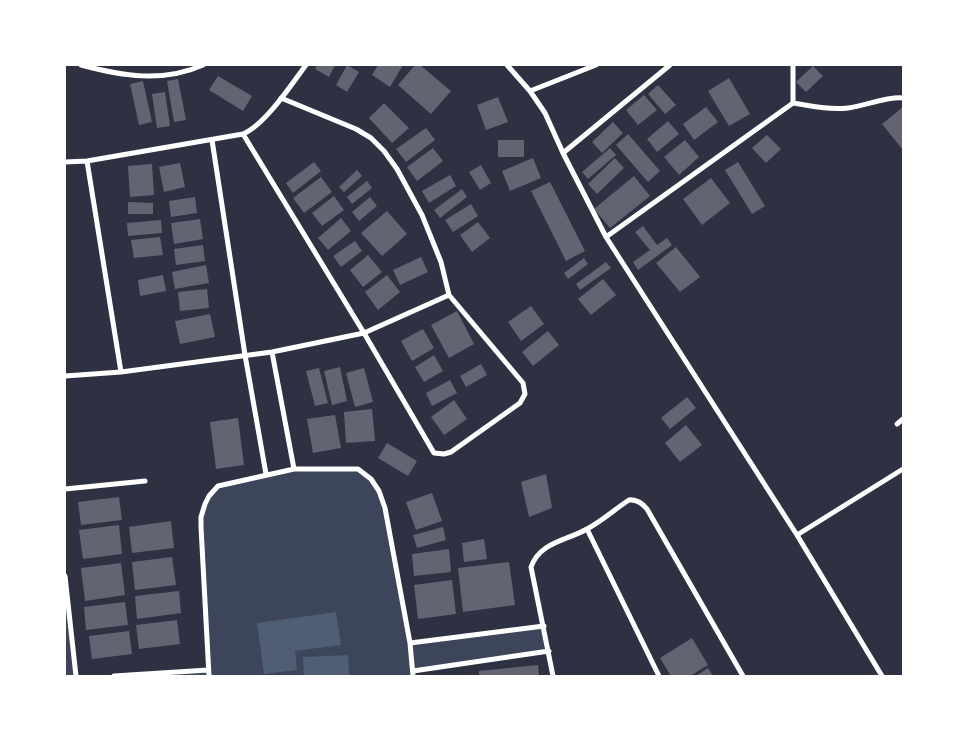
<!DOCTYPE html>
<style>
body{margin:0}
#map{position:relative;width:968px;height:741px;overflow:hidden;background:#2d3142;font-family:Signika,sans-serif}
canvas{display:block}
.frame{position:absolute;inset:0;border:66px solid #fff;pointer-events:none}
</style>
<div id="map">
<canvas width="968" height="741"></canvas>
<div class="frame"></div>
</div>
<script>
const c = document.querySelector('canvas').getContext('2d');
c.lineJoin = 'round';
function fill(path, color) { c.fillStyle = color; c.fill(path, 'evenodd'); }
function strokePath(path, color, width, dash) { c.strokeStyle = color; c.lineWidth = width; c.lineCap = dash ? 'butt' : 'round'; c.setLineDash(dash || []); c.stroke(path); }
fill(new Path2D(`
 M294,469H358L371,479L385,508L410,642L544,626L549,651L414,671L413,676H114L208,670L201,517L205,504L218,486Z
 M69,613L76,676H65V614Z`), '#3c4559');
fill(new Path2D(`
 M336,612L341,645L295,651L297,670L264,674L257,623Z
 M348,655L349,676H304L303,657Z`), '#4f5d75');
fill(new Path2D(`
 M317,65H335L329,77L315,69Z
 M347,65L359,72L347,92L336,85Z
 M378,65H403L390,87L372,75Z
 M415,65H420L451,91L431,114L398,85Z
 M813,66L823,76L806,92L796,82Z
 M218,76L252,96L243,111L209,90Z
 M729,78L750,114L729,126L708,91Z
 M178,79L186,120L174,122L167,81Z
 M143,81L152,122L139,125L130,84Z
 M658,85L676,105L665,114L648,94Z
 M165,92L170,126L157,128L152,94Z
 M644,95L657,110L638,125L626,110Z
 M498,97L508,122L486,130L477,105Z
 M384,103L409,128L392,143L369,118Z
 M706,107L718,122L694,140L683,124Z
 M903,107V150L882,124Z
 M668,121L679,134L657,152L647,139Z
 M613,122L623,133L602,153L592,142Z
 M426,128L435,140L406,162L396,149Z
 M628,134L660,171L648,182L616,145Z
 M767,135L781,149L766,163L752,148Z
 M498,140H524V157H498Z
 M685,140L699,157L679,175L664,157Z
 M433,148L443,161L417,181L407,167Z
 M610,148L616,155L588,179L582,172Z
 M533,158L541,178L510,191L502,171Z
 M615,158L624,168L597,194L588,184Z
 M314,162L321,171L293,193L286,183Z
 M738,162L765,206L752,214L725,170Z
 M180,163L185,187L164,192L159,167Z
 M152,164L154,195L130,197L128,166Z
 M481,165L491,183L480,190L469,172Z
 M357,170L362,176L344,192L339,187Z
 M450,175L456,186L429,203L422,191Z
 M634,176L650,196L610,228L594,209Z
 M321,177L332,192L304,213L293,198Z
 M711,178L730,203L702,225L683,199Z
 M367,181L372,188L352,204L347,197Z
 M550,182L585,251L566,261L531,191Z
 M462,189L467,197L440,218L434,210Z
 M334,196L344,210L322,226L312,213Z
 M195,197L197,213L171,217L169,201Z
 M370,197L377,206L359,221L352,212Z
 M128,202L153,203V214H128Z
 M471,204L478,216L453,232L445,220Z
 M387,211L407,234L382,256L361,233Z
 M341,218L351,231L328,250L318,238Z
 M200,219L203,239L174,244L171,223Z
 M161,220L162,233L128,236L127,223Z
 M478,222L490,238L472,252L460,235Z
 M643,226L657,245L667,238L672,245L638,270L633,262L650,250L635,232Z
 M160,237L163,255L134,258L131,240Z
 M355,241L362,251L341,267L333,256Z
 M203,245L205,261L176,265L174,249Z
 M676,247L700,277L680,292L656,263Z
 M368,255L382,272L363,287L350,270Z
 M421,257L428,272L400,285L393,270Z
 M584,258L588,264L568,279L564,273Z
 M606,262L611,268L580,290L576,284Z
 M206,265L209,283L175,289L172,272Z
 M163,275L166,291L140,296L138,280Z
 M387,275L400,292L378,310L365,292Z
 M603,279L616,295L591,315L578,299Z
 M207,289L209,308L180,311L178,292Z
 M531,306L544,324L521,341L508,322Z
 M457,311L474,344L449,358L431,325Z
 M210,314L215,337L180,344L175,321Z
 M423,329L434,348L412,361L401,341Z
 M548,331L559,345L533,366L522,352Z
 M434,355L443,371L424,382L415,367Z
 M481,364L487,375L466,387L460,376Z
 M340,367L347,401L332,405L324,371Z
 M319,368L328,403L315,406L306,371Z
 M364,368L373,402L355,407L346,373Z
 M450,380L457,393L432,406L426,393Z
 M687,397L696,408L670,429L661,418Z
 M454,400L467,419L444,435L431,417Z
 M372,409L375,441L346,443L344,412Z
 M335,415L341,448L313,453L307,419Z
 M238,418L244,465L216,469L210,422Z
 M686,425L702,445L680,462L665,443Z
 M387,443L417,461L408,476L378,458Z
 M546,474L552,508L529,517L521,482Z
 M432,493L442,521L416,530L406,502Z
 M119,497L122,520L81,525L78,502Z
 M171,521L174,548L132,553L129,527Z
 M119,525L122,554L83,559L79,530Z
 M443,527L446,540L417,548L413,535Z
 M484,539L487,559L464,562L462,543Z
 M449,549L451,572L414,576L412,554Z
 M172,557L176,585L135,590L132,562Z
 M509,562L515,605L463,612L458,568Z
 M121,563L125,595L85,601L81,568Z
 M452,580L456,614L418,619L414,585Z
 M179,591L181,613L137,619L135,596Z
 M125,602L128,625L86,630L84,607Z
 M177,620L180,644L139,649L136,625Z
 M129,631L132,654L92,659L89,636Z
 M692,638L708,665L690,676H671L660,658Z
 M538,665L539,676H479V671Z
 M708,668L713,676H696Z`), '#626471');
strokePath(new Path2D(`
 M81,65C122,76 163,83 203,65
 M507,65L530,91L545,113L563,153L606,237L797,535L882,676
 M530,91L596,65
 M793,103C811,106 829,110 848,108C865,106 888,96 903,98
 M243,134L364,333L434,453L444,454L451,452L520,403L525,394L523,383L449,295L441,262L422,215L397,169L384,151L371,138L356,129L281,98
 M212,140L245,355L266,474
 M563,153L670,65
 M87,161L121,372
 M65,162L87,161L243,134C265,125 291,85 306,65
 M606,237L793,103V65
 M272,352L294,469
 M65,376L121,372L272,352L364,333L449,295
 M897,424L903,419
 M65,489L145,481
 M587,529L659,676
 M797,535L903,469
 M65,576L76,676
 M410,643L544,626
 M413,671L549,651
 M114,676L208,670
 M209,676L201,527V517L205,504L209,496L218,486L294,469H358L371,479L379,491L385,508L410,643L413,676
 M553,676L531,567C540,542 566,541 587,529C602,521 615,509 629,500C637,499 642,503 647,509L743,676`), '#fff', 5);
</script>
